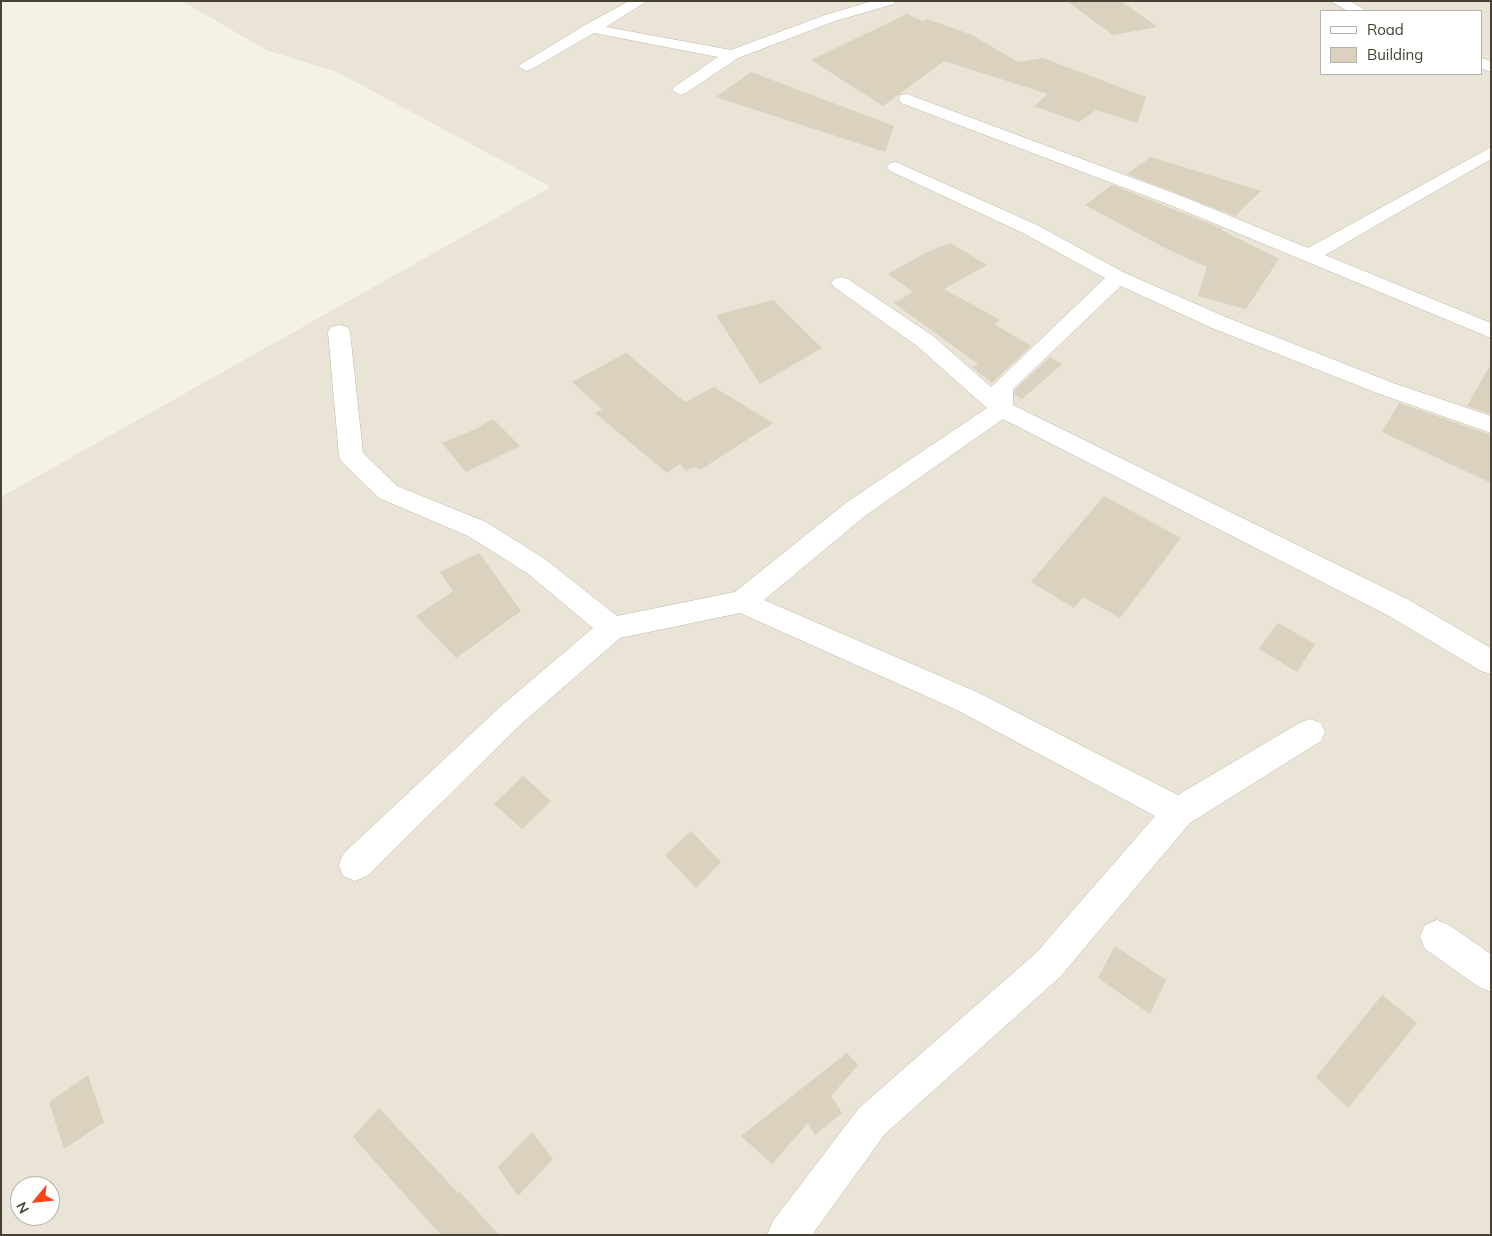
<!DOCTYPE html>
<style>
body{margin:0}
#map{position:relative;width:1492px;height:1236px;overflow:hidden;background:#f5f1e7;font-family:Mulish,sans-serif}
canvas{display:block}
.frame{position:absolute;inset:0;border:2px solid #484235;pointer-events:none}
.legend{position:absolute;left:1320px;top:10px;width:162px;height:65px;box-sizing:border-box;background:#fff;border:1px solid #b6b3ae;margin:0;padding:6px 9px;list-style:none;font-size:15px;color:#484235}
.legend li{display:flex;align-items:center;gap:10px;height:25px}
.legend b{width:25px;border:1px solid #b6b3ae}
.north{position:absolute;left:10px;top:1176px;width:50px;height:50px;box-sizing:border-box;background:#fff;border:1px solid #b6b3ae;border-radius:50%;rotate:242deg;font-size:14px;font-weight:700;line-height:20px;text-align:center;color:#484235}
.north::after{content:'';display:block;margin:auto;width:18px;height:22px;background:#ff4314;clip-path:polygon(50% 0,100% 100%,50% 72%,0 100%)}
</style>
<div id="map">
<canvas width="1492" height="1236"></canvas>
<div class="frame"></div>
<ul class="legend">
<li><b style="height:6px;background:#fff"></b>Road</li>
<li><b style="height:14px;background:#dad1be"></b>Building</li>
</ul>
<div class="north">N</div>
</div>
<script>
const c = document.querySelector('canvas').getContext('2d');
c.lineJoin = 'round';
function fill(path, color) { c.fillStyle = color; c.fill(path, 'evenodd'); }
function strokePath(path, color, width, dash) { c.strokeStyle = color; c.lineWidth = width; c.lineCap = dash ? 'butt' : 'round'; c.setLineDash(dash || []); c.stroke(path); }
fill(new Path2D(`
 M182,1H1491V1235H1V497L551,187L337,72L266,50ZM1321,11H1481V74H1321ZM20,1186H50V1216H20Z`), '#e9e4d5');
fill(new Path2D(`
 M1067,1H1121L1157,27L1113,35Z
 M907,14L923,21L927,19L972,35L1018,62L1043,58L1146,97L1137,123L1096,110L1079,122L1034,106L1048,94L944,61L883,106L811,60Z
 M751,72L894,126L885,152L716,97Z
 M1151,157L1261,191L1235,216L1127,174Z
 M1112,185L1223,229L1221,230L1279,259L1246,309L1198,296L1207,267L1169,250L1085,205Z
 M950,243L987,265L944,289L1000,320L994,324L1031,346L992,383L972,367L978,364L894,303L913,292L888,274L925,253Z
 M773,300L822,348L760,384L716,315Z
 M626,353L685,402L714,387L773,423L700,470L695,467L686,471L680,464L667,473L595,413L602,409L572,382Z
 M1050,357L1062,364L1022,399L1015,395V390Z
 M1491,364V414L1467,406Z
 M1399,403L1491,435V483L1382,432Z
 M493,419L520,446L466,472L442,443L478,428Z
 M1104,496L1181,538L1120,618L1083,597L1074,608L1031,582Z
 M479,553L521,611L456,658L416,616L453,591L440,572Z
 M1278,623L1315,644L1297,672L1259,649Z
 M523,776L551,801L522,829L494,804Z
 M691,831L721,862L696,888L665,855Z
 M1115,946L1166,980L1150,1014L1098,978Z
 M1382,995L1417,1023L1348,1108L1316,1077Z
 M847,1053L858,1065L831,1096L842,1113L815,1135L808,1123L772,1164L741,1136Z
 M88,1075L104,1122L64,1149L49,1102Z
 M379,1108L458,1193L460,1192L499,1235H441L353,1137Z
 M532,1132L553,1159L518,1196L498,1167Z`), '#dad1be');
const street = new Path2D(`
 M629,1H647L606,27L731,50L825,15L872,1H896L894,4L835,21L738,58L686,93L680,95L672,90L674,87L718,57L594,33L532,69L526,71L518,66L585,25Z
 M1330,1H1350L1367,11H1348Z
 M1481,58L1491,61V72L1481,68Z
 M907,94L1184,197L1308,248L1491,147V159L1325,255L1491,323V338L1170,205L901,103L899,99L901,95Z
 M896,162L1037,225L1125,273L1228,318L1393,383L1491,416V433L1377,393L1212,328L1121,286L1013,389V405L1409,600L1491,648V674L1481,671L1389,616L1003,419L865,516L764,600L977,692L1178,795L1299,723L1310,719L1321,723L1325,732L1321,741L1190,823L1060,977L885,1134L812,1235H767L773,1221L859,1108L1036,953L1155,816L957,710L740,613L620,638L520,725L367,876L355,881L343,876L339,865L343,854L500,707L593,628L527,573L468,536L379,498L342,462L339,456L328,332L331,327L339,325L347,327L350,332L363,453L397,486L486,522L545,559L617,616L735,592L847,502L987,408L917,346L834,287L831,283L834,279L841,277L848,279L933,336L991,387L1105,278L1023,233L890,171L887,167L890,163Z
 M1437,920L1449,925L1491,954V992L1479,987L1425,949L1420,937L1425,925Z`);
strokePath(street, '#c1baa9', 1);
fill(street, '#fff');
</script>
